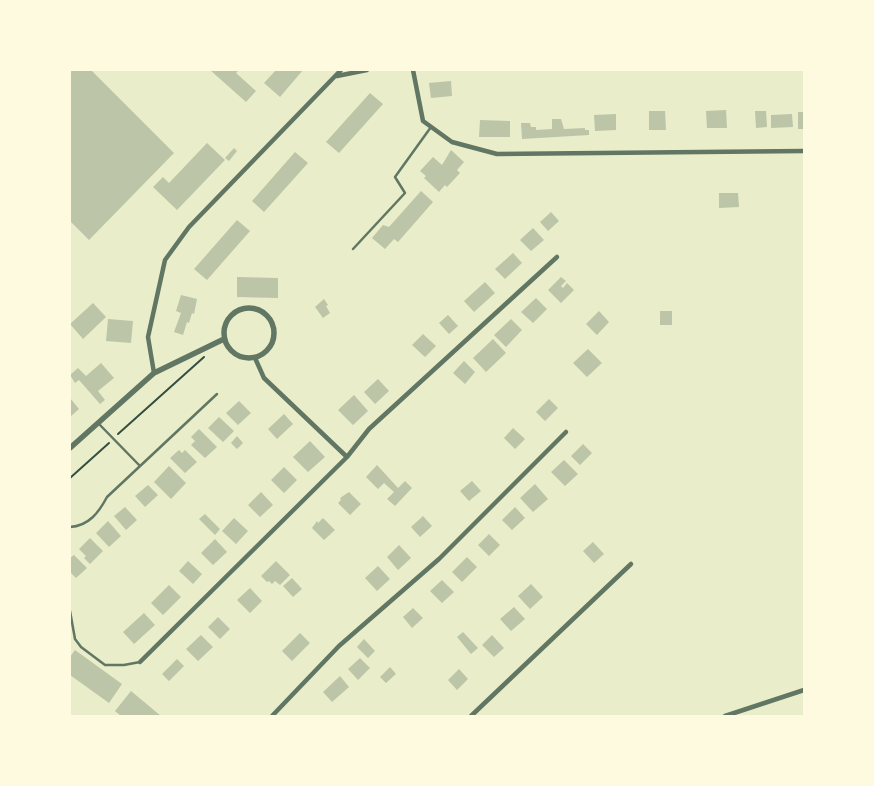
<!DOCTYPE html>
<style>
body{margin:0}
#map{position:relative;width:874px;height:786px;overflow:hidden;background:#e9edc9;font-family:Lato,sans-serif}
canvas{display:block}
.frame{position:absolute;inset:0;border:71px solid #fefae0;pointer-events:none}
</style>
<div id="map">
<canvas width="874" height="786"></canvas>
<div class="frame"></div>
</div>
<script>
const c = document.querySelector('canvas').getContext('2d');
c.lineJoin = 'round';
function fill(path, color) { c.fillStyle = color; c.fill(path, 'evenodd'); }
function strokePath(path, color, width, dash) { c.strokeStyle = color; c.lineWidth = width; c.lineCap = dash ? 'butt' : 'round'; c.setLineDash(dash || []); c.stroke(path); }
fill(new Path2D(`
 M72,70H91L174,153L89,240L70,221V72Z
 M210,70H239L236,73L256,91L246,102Z
 M276,70H303L280,97L264,83Z
 M451,81L452,96L431,98L429,83Z
 M370,93L383,104L339,153L326,142Z
 M726,110L727,128H707L706,111Z
 M649,111H665L666,130H649Z
 M755,111H766L767,127L756,128Z
 M798,112H804V129H798Z
 M616,114V130L595,131L594,115Z
 M792,114L793,127L771,128V115Z
 M552,119H561L564,129L585,128V130H589V135L522,139L521,123H530L531,127H536V130L552,129Z
 M480,120L510,121V137H479Z
 M207,143L225,160L177,210L153,187L163,177L169,183Z
 M234,148L237,151L229,161L225,158Z
 M451,150L464,162L457,170L460,173L447,187L445,185L439,192L424,178L426,176L420,171L433,157L442,165Z
 M295,152L308,163L264,212L252,201Z
 M421,191L433,202L398,242L394,239L385,249L372,238L383,225L389,227Z
 M719,193H738L739,207L719,208Z
 M551,212L559,221L548,231L540,222Z
 M237,220L250,231L207,280L194,269Z
 M533,228L544,240L531,251L520,240Z
 M513,253L522,263L505,279L495,269Z
 M237,277L278,278V298L237,297Z
 M561,277L566,281L561,286L563,288L567,283L574,290L561,303L548,290Z
 M485,282L495,293L474,312L464,301Z
 M181,295L197,299L194,314L192,313L189,323L187,322L183,335L174,332L181,313L176,311Z
 M536,298L547,309L533,323L521,312Z
 M324,299L328,305L326,306L330,313L323,318L315,307Z
 M93,303L106,317L83,339L70,324Z
 M599,311L609,322L597,335L586,324Z
 M660,311H672V325H660Z
 M448,315L458,326L449,334L439,323Z
 M108,319L133,321L131,343L106,341Z
 M511,319L522,330L506,347L494,335Z
 M423,334L436,346L425,357L412,345Z
 M493,339L506,353L486,372L473,358Z
 M588,349L602,363L587,377L573,363Z
 M464,361L475,372L465,384L453,373Z
 M101,363L114,378L98,391L105,400L100,404L79,380L75,383L70,375L78,368L86,376Z
 M378,379L389,391L375,404L364,392Z
 M354,395L368,411L353,425L338,410Z
 M70,398L79,409L70,417Z
 M549,399L558,408L545,421L536,412Z
 M239,401L251,413L238,425L226,413Z
 M284,414L293,424L277,439L268,429Z
 M219,417L234,431L223,442L208,428Z
 M513,428L525,439L515,449L504,438Z
 M199,429L217,447L205,458L191,445L195,441L191,437Z
 M237,436L243,443L237,449L231,443Z
 M310,441L325,457L308,472L293,457Z
 M583,444L592,453L580,465L571,456Z
 M179,450L182,453L185,450L197,462L185,473L170,458Z
 M564,460L578,474L565,486L551,472Z
 M377,465L398,488L405,481L412,488L395,506L387,499L394,492L384,483L378,489L366,477Z
 M169,466L186,483L171,499L154,482Z
 M284,467L297,480L284,493L271,480Z
 M472,481L481,491L469,501L460,491Z
 M535,484L548,499L533,512L520,498Z
 M148,485L158,495L145,507L135,496Z
 M261,492L273,505L260,517L248,505Z
 M349,492L361,504L350,515L338,503L341,500L340,498Z
 M125,507L137,520L126,530L114,516Z
 M515,507L525,518L512,530L502,520Z
 M205,514L220,529L215,535L199,519Z
 M423,516L432,526L420,537L411,527Z
 M234,518L248,531L236,544L222,531Z
 M323,518L335,530L324,540L312,528L317,521L318,523Z
 M108,521L121,536L109,547L96,533Z
 M489,534L500,545L489,556L478,545Z
 M90,538L103,551L90,564L84,558L86,556L79,549Z
 M215,539L227,552L213,565L201,553Z
 M593,542L604,554L594,563L583,551Z
 M399,545L411,558L398,570L387,557Z
 M74,555L87,568L76,578L70,572V558Z
 M467,557L477,567L462,582L452,572Z
 M188,561L202,574L193,584L179,571Z
 M276,561L290,575L280,585L275,581L272,584L269,581L267,582L261,576Z
 M378,566L390,579L377,591L365,578Z
 M292,578L302,589L293,597L283,586Z
 M442,580L454,592L442,603L430,591Z
 M531,584L543,597L530,609L518,596Z
 M169,585L181,597L163,615L151,603Z
 M250,588L262,601L250,613L237,600Z
 M514,607L525,619L511,631L500,619Z
 M413,608L423,618L412,628L403,617Z
 M144,613L155,625L134,644L123,632Z
 M218,617L230,629L220,639L208,627Z
 M463,632L478,648L471,654L457,637Z
 M300,633L310,643L292,661L282,651Z
 M201,635L213,647L198,661L186,649Z
 M492,635L504,648L494,657L482,645Z
 M364,639L375,651L368,658L357,647Z
 M75,650L122,684L109,703L70,675V657Z
 M360,658L370,668L358,680L348,669Z
 M177,659L184,666L169,681L162,674Z
 M390,667L396,674L386,683L380,677Z
 M459,669L468,679L457,690L448,680Z
 M340,676L349,687L332,702L323,692Z
 M131,691L161,716H121L115,711Z`), '#bcc5a7');
strokePath(new Path2D(`
 M118,434L204,357
 M70,478L109,443`), '#344e41', 2);
strokePath(new Path2D(`
 M353,249L405,193L395,177L431,127
 M99,424L140,466
 M70,527C89,526 99,512 107,497L217,394
 M70,611L75,639L81,647L105,665H124L140,662`), '#617663', 2.5);
strokePath(new Path2D(`
 M413,70L423,121L452,142L497,154L804,151
 M337,76L367,70
 M255,358L264,378L347,457
 M154,373L148,337L165,260L189,227L341,70
 M140,662L347,457L369,429L557,257
 M272,716L339,646L439,559L566,432
 M471,716L631,564
 M725,716L804,690`), '#617663', 4.5);
strokePath(new Path2D(`
 M224 333a25 25 0 1 1 50 0a25 25 0 1 1-50 0Z
 M70,448L154,373L224,339`), '#617663', 5.5);
</script>
